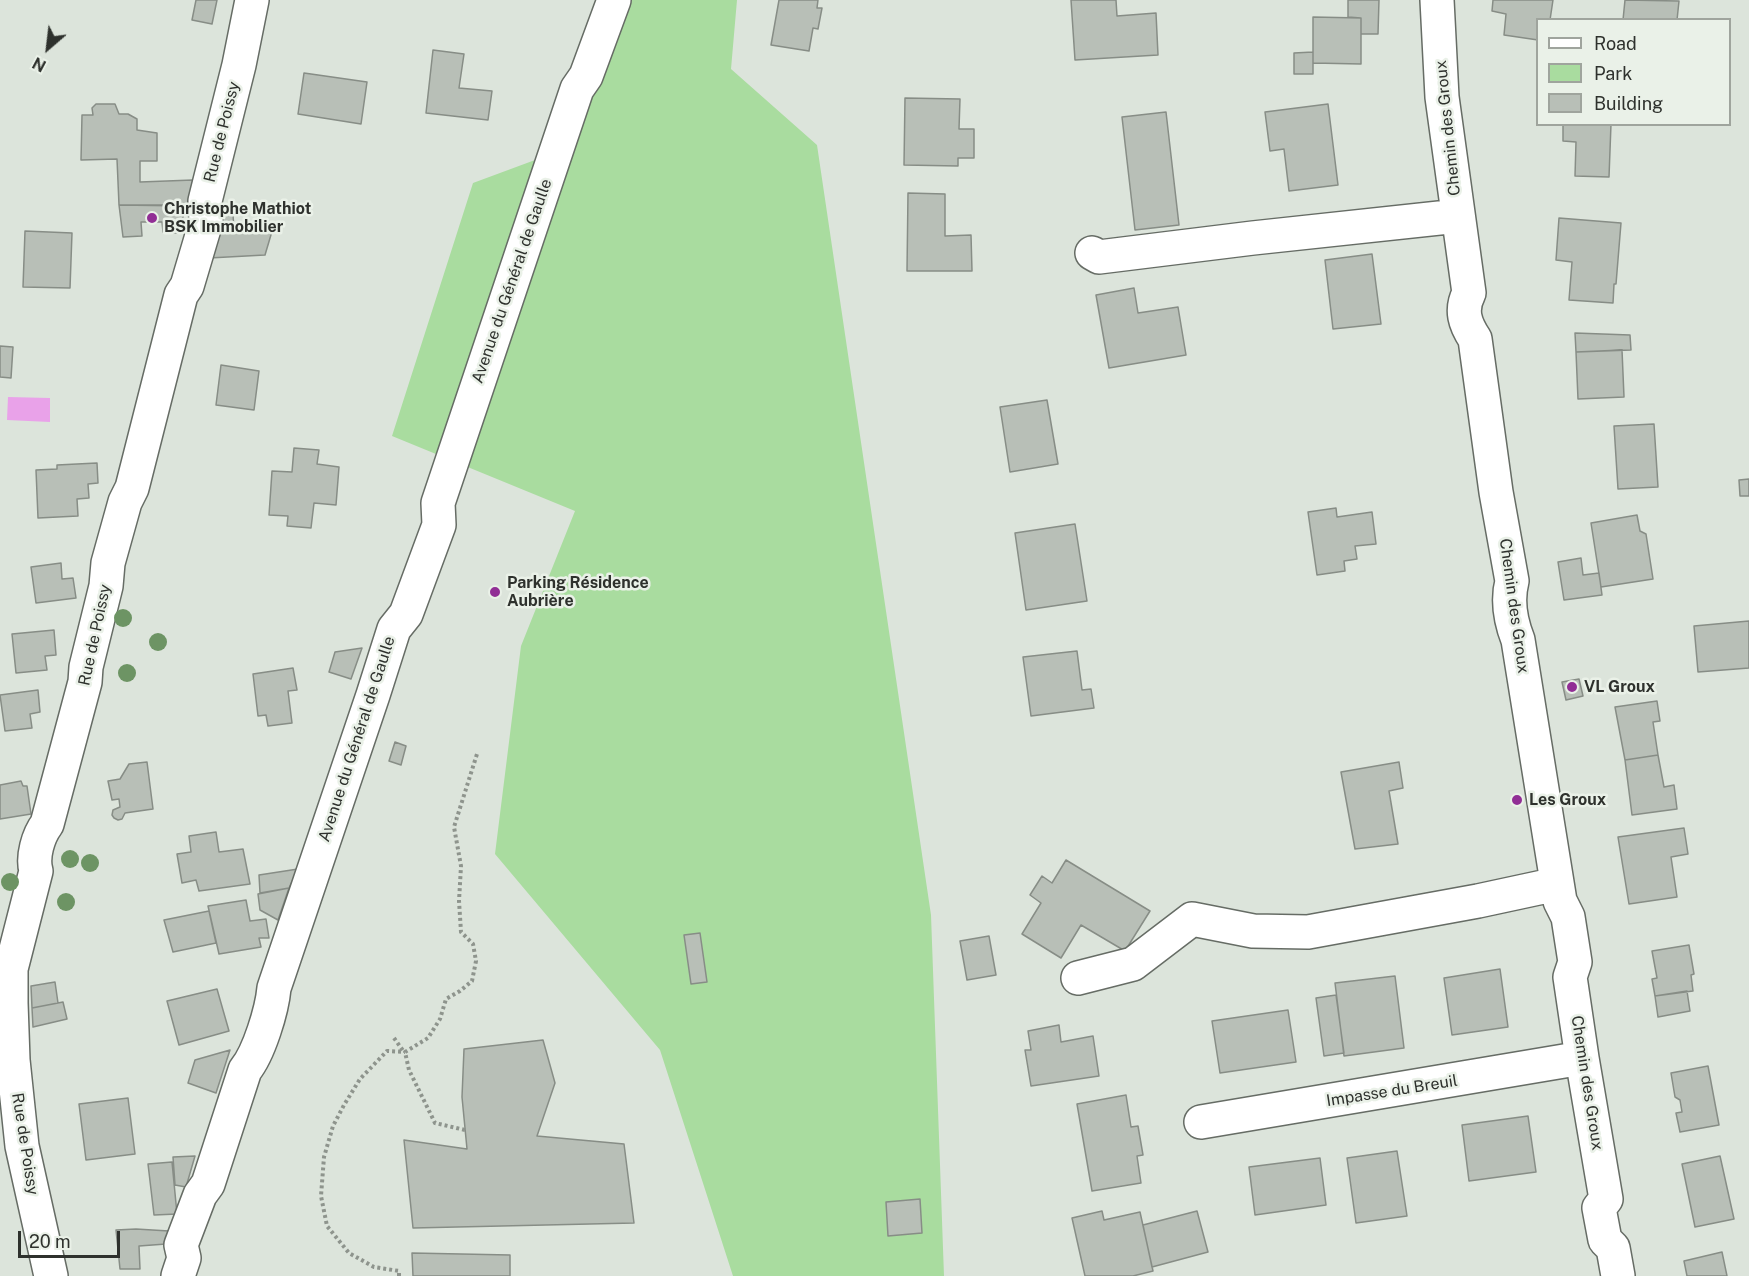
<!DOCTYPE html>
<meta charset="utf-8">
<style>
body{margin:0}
#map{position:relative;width:1749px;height:1276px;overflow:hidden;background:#dce4db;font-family:"Public Sans",sans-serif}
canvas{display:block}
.legend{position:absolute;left:1536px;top:18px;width:195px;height:108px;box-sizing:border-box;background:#eaf1e8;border:2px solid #9fa49d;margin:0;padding:8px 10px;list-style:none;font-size:18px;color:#2e312d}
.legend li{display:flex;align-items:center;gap:12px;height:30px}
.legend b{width:30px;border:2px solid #9fa49d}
.north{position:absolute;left:18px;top:18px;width:60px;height:60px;-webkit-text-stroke:4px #eaf1e8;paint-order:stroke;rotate:208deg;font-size:16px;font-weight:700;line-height:24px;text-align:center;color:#2e312d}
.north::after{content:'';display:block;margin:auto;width:21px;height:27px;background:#2e312d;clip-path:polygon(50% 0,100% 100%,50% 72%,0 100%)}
.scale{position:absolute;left:18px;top:1231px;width:102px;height:27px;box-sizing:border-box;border:3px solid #2e312d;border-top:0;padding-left:8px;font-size:18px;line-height:21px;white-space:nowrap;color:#2e312d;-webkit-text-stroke:4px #eaf1e8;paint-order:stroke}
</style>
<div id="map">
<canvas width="1749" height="1276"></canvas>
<ul class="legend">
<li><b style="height:8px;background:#fff"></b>Road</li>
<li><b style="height:16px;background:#a9dc9f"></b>Park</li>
<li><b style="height:16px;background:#b8bfb7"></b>Building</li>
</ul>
<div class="north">N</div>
<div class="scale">20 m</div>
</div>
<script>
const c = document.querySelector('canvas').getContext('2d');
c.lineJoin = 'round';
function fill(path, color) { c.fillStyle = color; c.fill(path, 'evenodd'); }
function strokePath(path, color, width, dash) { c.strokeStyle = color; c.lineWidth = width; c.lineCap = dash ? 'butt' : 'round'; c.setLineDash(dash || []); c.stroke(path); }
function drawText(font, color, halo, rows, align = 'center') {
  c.font = font + ' "Public Sans",sans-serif'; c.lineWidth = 5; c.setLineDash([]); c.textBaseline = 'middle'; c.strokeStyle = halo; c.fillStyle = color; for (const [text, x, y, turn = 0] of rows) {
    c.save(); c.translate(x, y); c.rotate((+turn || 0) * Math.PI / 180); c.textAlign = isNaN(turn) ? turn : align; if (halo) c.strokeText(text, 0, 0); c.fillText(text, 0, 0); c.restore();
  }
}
fill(new Path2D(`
 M621,0H737L731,69L817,145L931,915L944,1276H733L660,1050L495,854L521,646L575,511L392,436L473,183L562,150Z`), '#a9dc9f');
fill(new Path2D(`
 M8,397L50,398V422L7,420Z`), '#e9a2e9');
const building = new Path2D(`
 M196,0H217L212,24L192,20Z
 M779,0H818L817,8H822L818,29L813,28L809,51L771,45Z
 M1071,0H1116L1117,16L1156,13L1158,55L1075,60Z
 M1348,0H1379L1378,34H1361V18L1348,17Z
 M1493,0H1553L1550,20H1538V40L1504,35L1506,14L1492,11Z
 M1625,0L1679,1L1677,20H1623Z
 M1313,17L1361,18V64L1313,63Z
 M433,50L464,54L459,88L492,91L488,120L426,113Z
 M1313,52V74H1294V53Z
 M304,73L367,82L361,124L298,114Z
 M905,98L960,99L959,129H974V158H958V166L904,165Z
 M96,104H115L119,114H128L137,119V130L157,133V161H140V182L193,180L187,206L119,205L117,159L81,160L82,115H93L92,108Z
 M1328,104L1338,185L1289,191L1284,149L1270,151L1265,112Z
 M1166,112L1179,225L1135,230L1122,117Z
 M1563,124H1611L1609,177L1575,176L1576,142L1563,141Z
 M908,193L945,194V236L971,235L972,271H907Z
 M119,205H163L187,206L177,233L163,232L162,222H141L142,236L123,237Z
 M233,214L234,231L273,228L265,255L209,258L218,217Z
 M1559,218L1621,223L1616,284H1614L1613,303L1569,300L1572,262L1556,260Z
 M25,231L72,233L70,288L23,287Z
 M1372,254L1381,324L1333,329L1325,260Z
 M1134,288L1138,313L1178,307L1186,355L1109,368L1096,295Z
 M1575,333L1630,335L1631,350L1576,352Z
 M0,346L13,347L11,378L0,377Z
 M1622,350L1624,397L1578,399L1576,352Z
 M221,365L259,371L254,410L216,405Z
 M1047,400L1058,464L1010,472L1000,407Z
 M1654,424L1658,487L1618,489L1614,426Z
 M294,448L319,450L317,464L339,467L336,505L314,503L311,528L287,526L288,516L269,515L272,471L292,472Z
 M97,463L98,483L88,484L89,498L77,499L78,516L38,518L36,470L57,469V465Z
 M1749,479V496H1740L1739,480Z
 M1336,508L1337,517L1372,512L1376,544L1355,546L1357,559L1344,561L1345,571L1317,575L1308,512Z
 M1637,515L1640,531L1646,534L1653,579L1601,587L1591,523Z
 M1075,524L1087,601L1026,610L1015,533Z
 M1581,558L1583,575L1599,573L1602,595L1564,600L1558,562Z
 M61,563L62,579L73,578L76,598L36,603L31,567Z
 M1749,621V668L1698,672L1694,626Z
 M54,630L56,655L45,656L47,670L16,673L12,634Z
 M362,648L351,679L329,672L335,652Z
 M1077,651L1082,690L1091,689L1094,708L1031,716L1023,657Z
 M293,668L297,690L288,691L292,723L268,726L266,715L258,716L253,674Z
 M1579,679L1583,696L1566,700L1562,682Z
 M38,690L40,712L30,714L32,728L5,731L0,695Z
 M1657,701L1660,721L1653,722L1658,755L1625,760L1615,707Z
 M395,742L406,746L401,765L389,761Z
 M1658,755L1664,787L1674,785L1677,809L1632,815L1625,760Z
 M147,762L153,809L125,813L122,819L118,820L114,818L112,815L113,810L120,807L119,799L112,800L108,781L120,779L129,764Z
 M1399,762L1403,788L1389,791L1398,844L1355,849L1341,772Z
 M21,781L23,786H27L31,814L0,819V785Z
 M1684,828L1688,854L1671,857L1677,897L1629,904L1618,837Z
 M216,832L219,852L243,849L250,884L199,891L196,880L182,883L177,854L191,852L189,836Z
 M1066,860L1150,911L1125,951L1081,925L1061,958L1022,934L1041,903L1030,895L1042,876L1052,883Z
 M298,869L289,888L260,893L259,875Z
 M289,888L278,920L260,910L258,894Z
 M246,900L250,921L266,919L269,938H259L261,947L219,954L208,906Z
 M209,911L216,943L173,952L164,920Z
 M700,933L707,982L691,984L684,935Z
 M989,936L996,975L967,980L960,941Z
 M1689,945L1694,974L1691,975L1693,991L1655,996L1652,979L1657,978L1652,951Z
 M1500,969L1508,1027L1452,1035L1444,978Z
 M1395,976L1404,1048L1344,1056L1335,983Z
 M55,982L58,1003L32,1008L31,986Z
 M217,989L229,1031L179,1045L167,1001Z
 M1687,991L1690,1011L1658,1017L1655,996Z
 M1336,995L1344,1053L1324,1056L1316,998Z
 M63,1002L67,1019L33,1027L32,1008Z
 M1288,1010L1296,1062L1220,1073L1212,1021Z
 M1059,1025L1061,1042L1093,1036L1099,1076L1031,1086L1025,1050H1031L1028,1031Z
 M543,1040L555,1083L537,1136L624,1144L634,1223L413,1228L404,1140L467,1149L462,1097L464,1049Z
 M230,1050L216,1093L188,1083L195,1060Z
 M1708,1066L1719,1125L1680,1132L1676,1113L1682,1112L1680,1100L1675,1097L1671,1073Z
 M1126,1095L1131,1127L1138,1126L1143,1155L1137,1156L1141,1183L1092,1191L1077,1104Z
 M128,1098L135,1154L86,1160L79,1104Z
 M1528,1116L1536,1172L1469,1181L1462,1125Z
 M1397,1151L1407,1216L1356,1223L1347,1158Z
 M195,1156L186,1187L175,1185L173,1157Z
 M1720,1156L1734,1219L1695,1227L1682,1164Z
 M1320,1158L1326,1205L1255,1215L1249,1167Z
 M172,1162L177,1214L154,1215L148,1164Z
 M920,1199L922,1233L888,1236L886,1202Z
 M1102,1211L1104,1220L1140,1212L1153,1271L1133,1276H1085L1072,1218Z
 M1197,1211L1208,1252L1152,1267L1143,1225Z
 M136,1229L169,1231L166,1244L139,1246L140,1269H120L116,1230Z
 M1722,1252L1727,1276H1687L1684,1261Z
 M412,1253L510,1255V1276H413Z`);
fill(building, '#b8bfb7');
strokePath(building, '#878d86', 1.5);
const minor = new Path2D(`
 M1437,0L1442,97L1469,293C1460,310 1465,324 1475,339L1496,492L1512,581C1507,600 1511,622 1518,640L1560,901L1568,917L1575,962L1570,977L1582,1058L1606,1199L1599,1208L1605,1240L1613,1248L1618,1276
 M1092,253L1099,257L1253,238L1458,216
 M1078,978L1133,964L1192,919L1253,931L1308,932L1478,901L1557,884
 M1201,1122L1582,1058
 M51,1276L22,1146L13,1060L11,1003V969L36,871C32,857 38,836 47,824L85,682L86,667L106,586L108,563L125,502L132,488L181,295L187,286L206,222L205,201L239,65L252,0
 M178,1276L184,1258L181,1245L200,1195L208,1184L245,1070C259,1053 272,1010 274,988L373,695L394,629L406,614L439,525L438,503L577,89L586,76L614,0`);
strokePath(minor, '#666c65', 36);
strokePath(new Path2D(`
 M394,1038L404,1052
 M465,1130L435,1123L409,1070L405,1052L428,1038L440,1019L446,999L460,991L472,981L476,961L473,944L461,932L459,901L461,866L454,827L477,754
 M399,1276V1271L374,1267L349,1253L327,1226L321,1196L324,1157L333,1126L344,1105L360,1079L387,1051L405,1052`), '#8e948d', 4, [3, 3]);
strokePath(minor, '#fff', 33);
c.fillStyle = '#6d9464';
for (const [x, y] of [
 [123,618],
 [158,642],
 [127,673],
 [70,859],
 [90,863],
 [10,882],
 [66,902]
]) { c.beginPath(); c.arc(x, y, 9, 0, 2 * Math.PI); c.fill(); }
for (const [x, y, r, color] of [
 [152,218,6,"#912e95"],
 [495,592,6,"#912e95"],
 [1572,687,6,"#912e95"],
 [1517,800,6,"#912e95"]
]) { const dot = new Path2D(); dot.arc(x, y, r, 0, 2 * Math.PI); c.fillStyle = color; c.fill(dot); strokePath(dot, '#eaf1e8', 2); }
drawText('16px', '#2e312d', '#eaf1e8', [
 ["Chemin des Groux",1448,128,-96],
 ["Rue de Poissy",222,132,-76],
 ["Avenue du Général de Gaulle",512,281,-71],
 ["Chemin des Groux",1514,606,82],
 ["Rue de Poissy",95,635,-78],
 ["Avenue du Général de Gaulle",357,739,-72],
 ["Chemin des Groux",1587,1083,81],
 ["Impasse du Breuil",1392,1091,-9],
 ["Rue de Poissy",25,1144,81]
]);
drawText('bold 16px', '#2e312d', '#eaf1e8', [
 ["Christophe Mathiot",164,209],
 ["BSK Immobilier",164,227],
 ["Parking Résidence",507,583],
 ["Aubrière",507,601],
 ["VL Groux",1584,687],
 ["Les Groux",1529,800]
], 'left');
</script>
